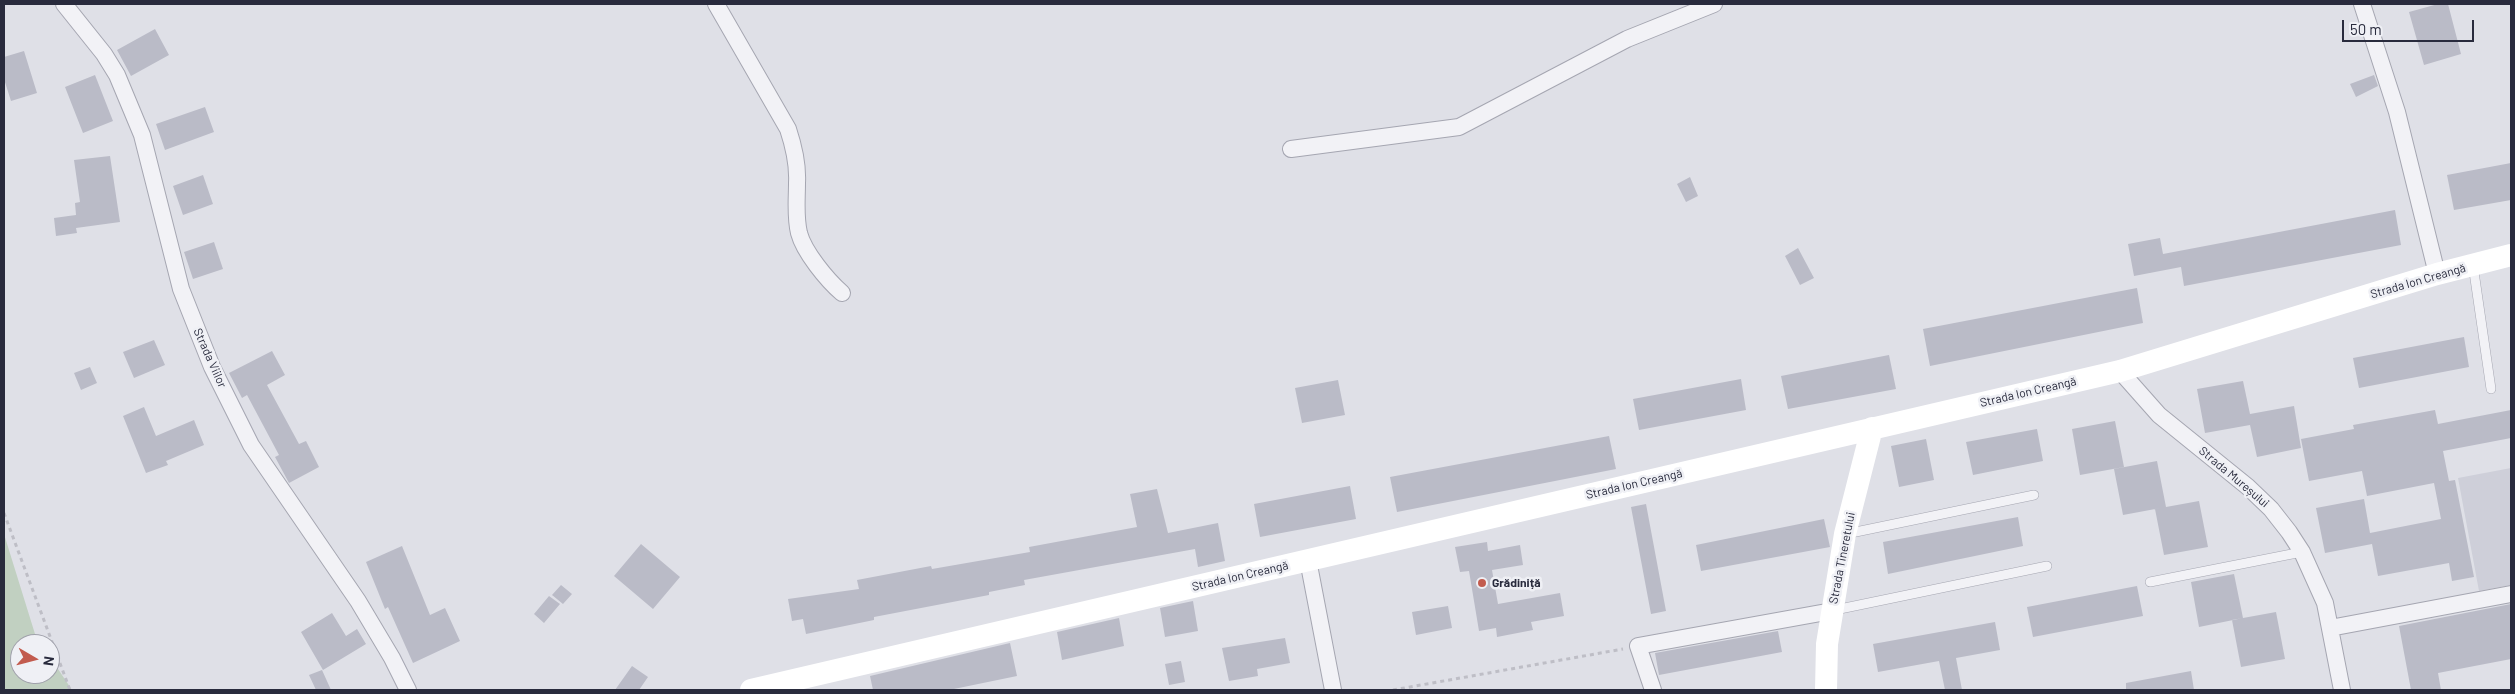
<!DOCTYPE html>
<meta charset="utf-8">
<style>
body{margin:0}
#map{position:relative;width:2515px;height:694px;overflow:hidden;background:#dfe0e7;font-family:Barlow,sans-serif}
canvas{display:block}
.frame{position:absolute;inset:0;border:5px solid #292b3d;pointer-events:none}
.north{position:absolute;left:10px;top:634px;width:50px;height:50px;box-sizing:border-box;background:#eff0f5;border:1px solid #a0a1ab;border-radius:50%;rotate:98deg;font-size:14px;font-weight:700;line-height:20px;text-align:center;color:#292b3d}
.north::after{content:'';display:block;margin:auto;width:18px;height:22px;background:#c25b4e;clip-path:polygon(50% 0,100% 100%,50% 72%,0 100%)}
.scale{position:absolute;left:2342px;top:20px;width:132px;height:22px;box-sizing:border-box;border:2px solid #292b3d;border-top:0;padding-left:6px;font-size:15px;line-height:18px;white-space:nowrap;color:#292b3d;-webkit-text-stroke:4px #eff0f5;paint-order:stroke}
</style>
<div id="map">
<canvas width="2515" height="694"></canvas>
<div class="frame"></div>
<div class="north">N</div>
<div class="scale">50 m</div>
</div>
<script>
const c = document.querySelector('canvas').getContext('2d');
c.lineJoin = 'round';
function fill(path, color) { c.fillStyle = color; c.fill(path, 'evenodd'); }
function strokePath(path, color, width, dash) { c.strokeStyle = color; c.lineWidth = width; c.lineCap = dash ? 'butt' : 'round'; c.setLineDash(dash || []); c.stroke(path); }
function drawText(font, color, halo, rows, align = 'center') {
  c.font = font + ' Barlow,sans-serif'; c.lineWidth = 5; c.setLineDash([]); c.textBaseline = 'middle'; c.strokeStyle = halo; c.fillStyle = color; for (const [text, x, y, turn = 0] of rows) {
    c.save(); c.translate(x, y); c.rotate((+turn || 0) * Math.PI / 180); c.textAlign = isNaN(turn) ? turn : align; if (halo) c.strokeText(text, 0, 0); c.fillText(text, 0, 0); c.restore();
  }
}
fill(new Path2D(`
 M2511,468V585L2479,591L2458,478Z`), '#cecfd9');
fill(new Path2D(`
 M4,534L35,634L41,644H20V674H50V657L72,690H4Z`), '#c1d0c1');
fill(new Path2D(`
 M2438,4H2448L2461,54L2424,65L2409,12Z
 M155,29L169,55L131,76L117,50Z
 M24,51L37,93L11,101L4,79V57Z
 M95,75L113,121L83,133L65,87Z
 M2374,75L2378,86L2356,97L2350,84Z
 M205,107L214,132L165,150L156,124Z
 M110,156L120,222L76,228L77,233L56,236L54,218L76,215L75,203L80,202L74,160Z
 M2511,163V200L2454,210L2447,175Z
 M203,175L213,204L183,215L173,186Z
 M1690,177L1698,196L1686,202L1677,184Z
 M2395,210L2401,245L2184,286L2181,267L2134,276L2128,244L2160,238L2163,254Z
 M214,242L223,269L193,279L184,252Z
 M1798,248L1814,278L1800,285L1785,256Z
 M2137,288L2143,323L1930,366L1923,329Z
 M2464,337L2469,367L2359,388L2353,358Z
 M154,340L165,365L134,378L123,352Z
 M272,351L285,375L267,385L299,444L306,441L319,467L289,483L275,457L279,455L247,395L242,398L229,373Z
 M1889,355L1896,389L1788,409L1781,376Z
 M90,367L97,383L81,390L74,373Z
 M1741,379L1746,410L1639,430L1633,399Z
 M1338,380L1345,415L1302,423L1295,388Z
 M2243,381L2250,414L2294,406L2301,448L2257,457L2250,425L2205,433L2197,389Z
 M144,407L156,436L194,420L204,445L166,461L168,465L146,473L123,416Z
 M2435,410L2438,424L2511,410V438L2443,451L2449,481L2455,480L2474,577L2452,581L2449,563L2378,576L2372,544L2325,553L2316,508L2364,499L2370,533L2441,519L2434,483L2367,496L2362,471L2309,481L2301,439L2354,429L2353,425Z
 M2115,421L2124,467L2080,475L2072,429Z
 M2037,429L2043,461L1973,475L1966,442Z
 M1609,436L1616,469L1397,512L1390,477Z
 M1926,439L1934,480L1899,487L1891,446Z
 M2157,461L2166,507L2123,515L2114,469Z
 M1350,486L1356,519L1260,537L1254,504Z
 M1157,489L1168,533L1218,523L1225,561L1198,567L1195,549L1024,580L1025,585L989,592V595L874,617V620L806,634L803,619L792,621L788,599L859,589L857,580L931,566L932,569L1030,552L1029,547L1137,527L1130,494Z
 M2199,501L2208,547L2164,555L2155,509Z
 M1646,504L1666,611L1651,614L1631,507Z
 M2018,517L2023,546L1888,574L1883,542Z
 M1824,519L1830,547L1701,571L1696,545Z
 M1487,542L1488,551L1520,545L1523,565L1492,570L1498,604L1560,593L1564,616L1531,622L1533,630L1497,637L1496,628L1479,631L1469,571L1460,572L1455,547Z
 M641,544L680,577L653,609L614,576Z
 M402,546L430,615L445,608L460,641L413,663L388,607L385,609L366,562Z
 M2234,574L2243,618L2199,627L2191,582Z
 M561,585L572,594L563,604L552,595Z
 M2137,586L2143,616L2033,637L2027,607Z
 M549,596L560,604L544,623L534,614Z
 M1193,601L1198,631L1165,637L1160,608Z
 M2511,604V659L2438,673L2441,690H2411L2399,626Z
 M1448,606L1452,628L1416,635L1412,612Z
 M2276,612L2285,659L2241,667L2232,620Z
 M332,613L346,636L357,629L366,644L323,670L301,632Z
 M1119,618L1124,646L1062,660L1057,632Z
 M1995,622L2000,650L1956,658L1962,690H1945L1939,661L1878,672L1873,644Z
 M1778,631L1782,652L1659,675L1655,653Z
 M1285,638L1290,663L1257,669L1258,676L1229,681L1222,648Z
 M1010,643L1017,676L949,690H873L870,676Z
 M1181,661L1185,682L1169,685L1165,664Z
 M632,666L648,677L639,690H615Z
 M322,670L331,690H316L309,675Z
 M2191,671L2194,690H2126V683Z`), '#babbc7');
const lane = new Path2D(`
 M2473,265L2491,389
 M1846,534L2034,495
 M2150,582L2302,552
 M1835,610L2047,566`);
const street = new Path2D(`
 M64,4L104,54L117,75L142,135L181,289L212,367L251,445L358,601L392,658L408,690
 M716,4L788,129C794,147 798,165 797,183C797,200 795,216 799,233C804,252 827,280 842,293
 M2362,4L2397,112L2437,274
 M1291,149L1459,127L1627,39L1714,4
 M2120,371L2159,415L2248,487L2271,509L2289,532L2302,552L2325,603L2342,690
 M1308,560L1333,690
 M2330,628L2511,594
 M1653,690L1638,646L1832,611`);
strokePath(lane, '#a5a6b1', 10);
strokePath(street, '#a5a6b1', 18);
strokePath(new Path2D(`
 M4,513L70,690
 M1393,690L1623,649`), '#bebec6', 3, [4, 4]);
strokePath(lane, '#f2f2f6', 9);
strokePath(street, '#f2f2f6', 16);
strokePath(new Path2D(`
 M751,690L2120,371L2437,274L2511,255
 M1826,690L1827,644L1845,534L1872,428`), '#fff', 22);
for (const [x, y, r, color] of [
 [1482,583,5,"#c25b4e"]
]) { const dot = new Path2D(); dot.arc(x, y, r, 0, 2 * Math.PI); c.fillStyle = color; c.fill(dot); strokePath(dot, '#eff0f5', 2); }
drawText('12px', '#292b3d', '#eff0f5', [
 ["Strada Ion Creangă",2418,281,-16],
 ["Strada Viilor",210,358,66],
 ["Strada Ion Creangă",2028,392,-13],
 ["Strada Mureșului",2234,477,40],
 ["Strada Ion Creangă",1634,484,-13],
 ["Strada Tineretului",1842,558,-79],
 ["Strada Ion Creangă",1240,576,-13]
]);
drawText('bold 12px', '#292b3d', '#eff0f5', [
 ["Grădiniță",1492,583]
], 'left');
</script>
